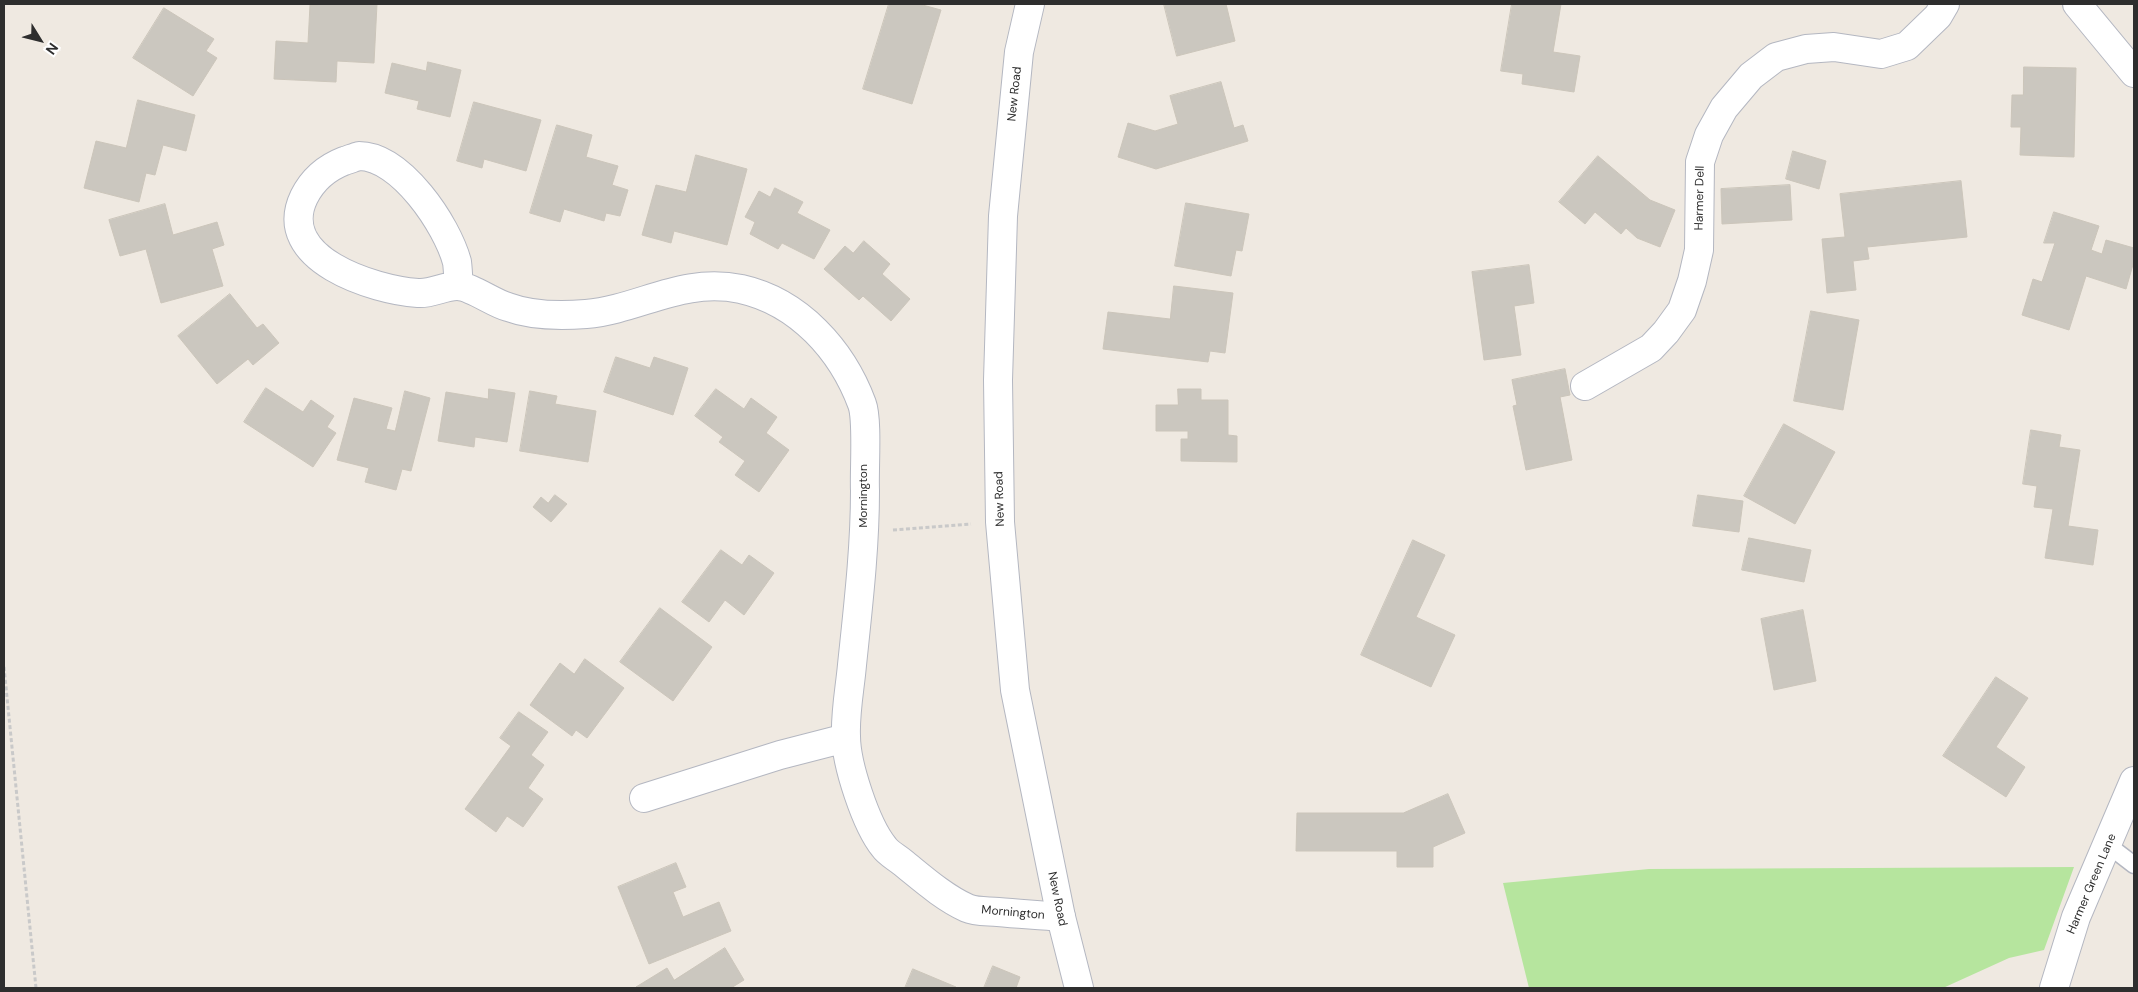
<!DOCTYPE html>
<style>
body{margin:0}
#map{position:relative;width:2138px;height:992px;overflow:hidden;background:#efe9e1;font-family:"DM Sans",sans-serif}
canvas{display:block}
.frame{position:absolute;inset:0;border:5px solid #2e2e2e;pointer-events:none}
.north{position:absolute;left:15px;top:15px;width:50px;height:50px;-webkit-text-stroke:4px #fff;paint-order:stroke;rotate:126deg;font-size:14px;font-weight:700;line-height:20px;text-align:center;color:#2e2e2e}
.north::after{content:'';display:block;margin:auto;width:18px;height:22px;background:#2e2e2e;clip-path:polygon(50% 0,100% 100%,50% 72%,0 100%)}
</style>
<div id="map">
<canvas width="2138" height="992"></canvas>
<div class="frame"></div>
<div class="north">N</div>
</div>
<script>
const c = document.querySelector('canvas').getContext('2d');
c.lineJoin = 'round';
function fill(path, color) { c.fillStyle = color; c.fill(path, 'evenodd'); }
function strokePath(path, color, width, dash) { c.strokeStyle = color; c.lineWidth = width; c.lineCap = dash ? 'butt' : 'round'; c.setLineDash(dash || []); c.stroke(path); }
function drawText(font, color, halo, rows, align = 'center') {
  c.font = font + ' "DM Sans",sans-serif'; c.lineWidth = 5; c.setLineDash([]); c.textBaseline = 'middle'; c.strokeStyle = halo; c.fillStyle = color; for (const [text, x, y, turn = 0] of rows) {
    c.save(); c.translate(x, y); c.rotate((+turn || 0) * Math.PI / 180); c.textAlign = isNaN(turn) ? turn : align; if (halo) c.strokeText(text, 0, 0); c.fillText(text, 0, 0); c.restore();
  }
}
fill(new Path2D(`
 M2074,867L2044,950L2009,958L1943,988H1529L1503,883L1649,869Z`), '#b6e59e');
const building = new Path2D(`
 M318,4H377L374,63L337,61L336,82L274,79L276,41L308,43L310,5H318Z
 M889,4H919L941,10L912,104L863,89Z
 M1164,4H1226L1235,41L1177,56Z
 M1512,4H1561L1553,52L1580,56L1574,92L1522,84L1523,74L1501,71Z
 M164,8L214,39L206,51L217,58L193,96L133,58Z
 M428,62L461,70L450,117L417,109L419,101L385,93L392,63L426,71Z
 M2024,67L2076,68L2074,157L2020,155L2021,127H2011L2012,95H2023Z
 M1221,82L1234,128L1243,125L1248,141L1156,169L1118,157L1128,123L1155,131L1178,124L1170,96Z
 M138,100L195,115L186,151L163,145L155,175L146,173L139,202L84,188L96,141L126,148Z
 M474,102L541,120L526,171L484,159L482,168L457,161Z
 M557,125L592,135L586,157L618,166L612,185L628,190L620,216L606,213L604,221L564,209L560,222L530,213Z
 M1793,151L1826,161L1819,189L1786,179Z
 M696,155L747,169L727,245L674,231L671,243L642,235L656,185L686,192Z
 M1598,156L1650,200L1675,210L1660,247L1637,238L1626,228L1621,234L1595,212L1585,224L1559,202Z
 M1961,181L1967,237L1867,247L1869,259L1853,261L1856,290L1827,293L1822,239L1845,237L1840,194Z
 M1790,185L1792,220L1722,224L1721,189Z
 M775,188L803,202L797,213L830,230L814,259L782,243L778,249L750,234L755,222L745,217L759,191L770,197Z
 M1186,203L1249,214L1242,251L1236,250L1231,276L1175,266Z
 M165,204L173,235L217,222L224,245L212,249L223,286L161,303L146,249L120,256L109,220Z
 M2054,212L2099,226L2091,250L2102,254L2106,240L2134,248V261L2126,289L2086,276L2069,330L2022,315L2033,279L2042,282L2055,243H2044Z
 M864,241L890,264L882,274L910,299L891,321L863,296L859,300L824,269L845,246L853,253Z
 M1529,265L1534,303L1514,306L1521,355L1484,360L1472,272Z
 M1174,286L1233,293L1225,353L1210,351L1208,362L1103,349L1108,312L1170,319Z
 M230,294L257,328L263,324L279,343L253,365L248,359L217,384L178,336Z
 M1811,311L1859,320L1843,410L1794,401Z
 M616,357L650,368L654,357L688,368L673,415L604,392Z
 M1565,369L1570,395L1560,397L1572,460L1526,470L1513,406L1517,405L1512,380Z
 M266,388L303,412L311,400L334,416L327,427L336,433L313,467L244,422Z
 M489,389L515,393L507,442L475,437L474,447L438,441L446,392L488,399Z
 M716,389L744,409L751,398L777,417L766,433L789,450L759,492L735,475L745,461L719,442L723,437L695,416Z
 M1178,389H1201V400H1228V435L1237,436V462L1181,461V439H1188V431H1156V405H1178Z
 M405,391L430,398L411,471L402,469L396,490L365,482L369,468L337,460L354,398L392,408L386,429L395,431Z
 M530,391L557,396L555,404L596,411L588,462L520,451Z
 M1784,424L1835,452L1795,524L1744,496Z
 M2031,430L2061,435L2059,447L2080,450L2068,526L2098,530L2093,565L2045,558L2053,509L2034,507L2037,486L2023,484Z
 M555,495L567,504L551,522L533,507L541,497L548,503Z
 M1698,495L1743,501L1739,532L1693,526Z
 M1749,538L1811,550L1804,582L1742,570Z
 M1413,540L1445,555L1416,617L1455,635L1431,687L1361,655Z
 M721,550L742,565L749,555L774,573L744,615L725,600L709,622L682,602Z
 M660,608L712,647L673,701L620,662Z
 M1803,610L1816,681L1774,690L1761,619Z
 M585,659L624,688L587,738L576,730L572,736L530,705L560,663L574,674Z
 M1996,677L2028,698L1996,747L2025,767L2006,797L1943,756Z
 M519,712L548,732L531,755L544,765L528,788L543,799L523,827L507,816L496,832L465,809L511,746L500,738Z
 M1448,794L1465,833L1433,847V867H1397V851H1296L1297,813H1403Z
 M676,863L686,887L673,892L683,917L719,902L731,931L649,964L618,887Z
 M725,948L744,980L731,988L636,987L667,968L674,980Z
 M993,966L1020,977L1016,988H984Z
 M913,969L956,987V988H905Z`);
fill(building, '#cbc7bf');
strokePath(building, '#cbc5ba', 1);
const lane = new Path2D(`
 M2108,845L2134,865`);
const street = new Path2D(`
 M2077,4L2134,73
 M459,285C458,278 458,269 457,262C447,225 401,156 359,156C355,157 348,160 344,161C326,168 313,179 304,197C274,259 374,290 418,293C432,294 444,286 457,286C471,286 493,303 508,307C532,316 561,316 586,314C641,309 681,277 741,289C799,302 842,350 862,404C868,420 864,471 865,491C865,549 858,607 852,665C850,688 845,712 846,736C846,764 866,825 884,847C888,853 896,857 902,862C922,878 943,897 967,908C976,912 988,911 998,912C1019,914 1040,915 1061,917
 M1585,386L1651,348L1666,332L1682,310L1692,281L1699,250L1700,162L1709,135L1724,108L1751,76L1776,57L1806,49L1834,47L1881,54L1907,46L1938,16L1945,4
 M644,798L780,755L846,738
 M2054,988L2076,917L2134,781`);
const secondary = new Path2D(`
 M1030,4L1019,52L1003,216L998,380L1000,522L1015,690L1061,917L1079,988`);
strokePath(lane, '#b4b7c1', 19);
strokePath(street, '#b4b7c1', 30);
strokePath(secondary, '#b4b7c1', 30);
strokePath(new Path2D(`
 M893,530L971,524
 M4,667L36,988`), '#c9c9c9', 3, [4, 2.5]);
strokePath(lane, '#fff', 16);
strokePath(street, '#fff', 28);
strokePath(secondary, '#fff', 28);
drawText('12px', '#2e2e2e', '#fff', [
 ["New Road",1015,94,-84],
 ["Harmer Dell",1700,198,-89],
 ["Mornington",864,496,-90],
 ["New Road",1000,499,-92],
 ["Harmer Green Lane",2092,884,-67],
 ["New Road",1057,899,78],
 ["Mornington",1013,913,5]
]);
</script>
